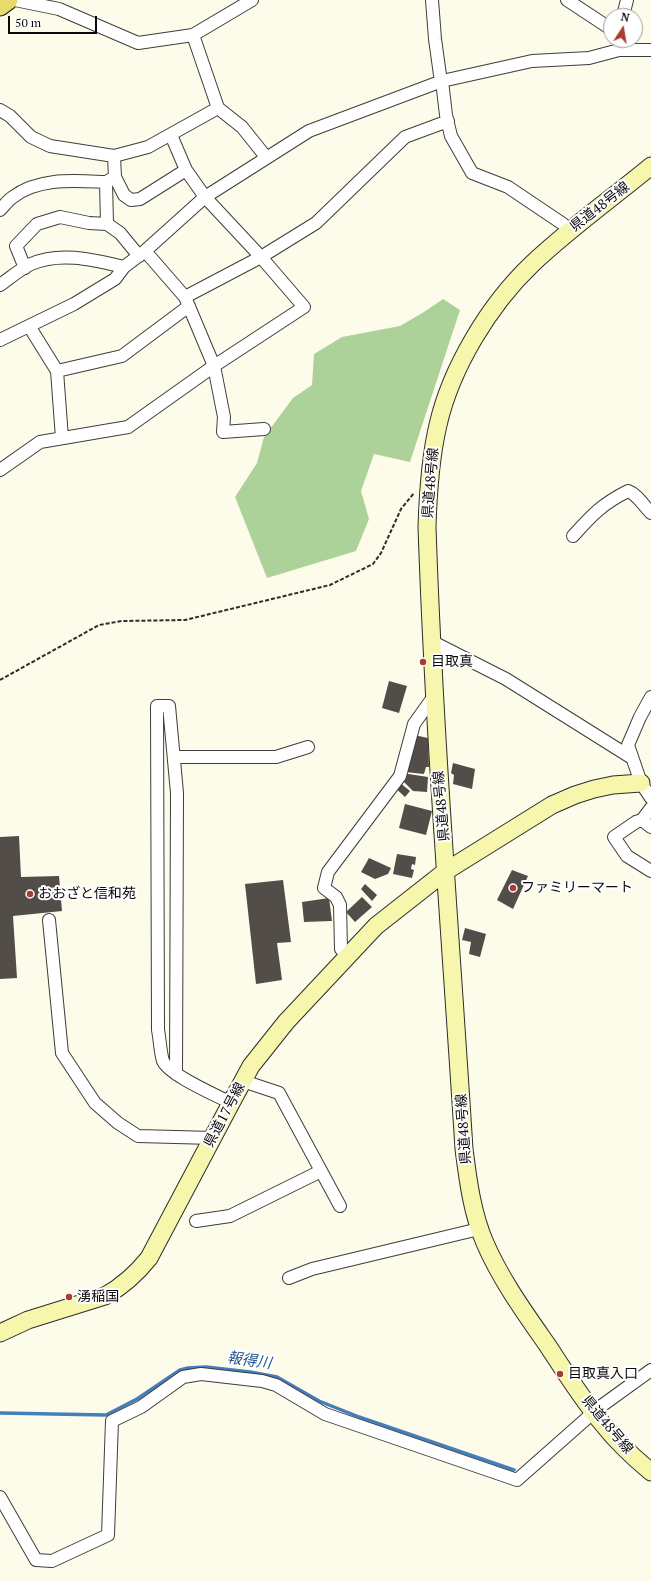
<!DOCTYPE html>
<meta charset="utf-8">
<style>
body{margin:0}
#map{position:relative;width:651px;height:1581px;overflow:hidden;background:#fdfbea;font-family:"PT Serif",serif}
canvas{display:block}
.north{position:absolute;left:603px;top:8px;width:40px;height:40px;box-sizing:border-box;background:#fff;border:1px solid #9d9d9d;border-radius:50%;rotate:12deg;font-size:11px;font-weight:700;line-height:16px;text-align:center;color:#0a0a0a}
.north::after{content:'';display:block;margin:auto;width:14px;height:18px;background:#aa3a32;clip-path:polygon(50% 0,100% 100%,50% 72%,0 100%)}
.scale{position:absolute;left:8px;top:16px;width:89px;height:18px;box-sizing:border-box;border:2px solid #0a0a0a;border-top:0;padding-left:5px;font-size:12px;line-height:14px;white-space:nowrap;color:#0a0a0a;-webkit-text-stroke:3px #fff;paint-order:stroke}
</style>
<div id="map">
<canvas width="651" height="1581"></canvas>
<div class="north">N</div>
<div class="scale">50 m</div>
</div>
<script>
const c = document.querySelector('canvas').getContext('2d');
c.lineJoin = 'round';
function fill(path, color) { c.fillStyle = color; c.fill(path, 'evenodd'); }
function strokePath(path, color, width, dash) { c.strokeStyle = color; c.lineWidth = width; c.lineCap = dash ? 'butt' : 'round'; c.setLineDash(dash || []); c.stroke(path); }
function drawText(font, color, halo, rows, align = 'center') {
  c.font = font + ' "PT Serif","Noto Sans JP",serif'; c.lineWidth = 4; c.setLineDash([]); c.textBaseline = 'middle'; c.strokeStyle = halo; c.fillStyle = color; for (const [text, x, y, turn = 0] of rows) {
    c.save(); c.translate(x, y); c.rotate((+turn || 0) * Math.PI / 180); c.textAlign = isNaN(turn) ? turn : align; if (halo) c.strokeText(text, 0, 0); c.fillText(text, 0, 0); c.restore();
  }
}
fill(new Path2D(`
 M443,299L460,310L410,462L374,454L361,491L369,519L356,551L267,578L235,497L257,463L264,437L293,398L312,385L314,354L342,337L400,326L424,312Z`), '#acd299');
strokePath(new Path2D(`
 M0,1413L106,1415L137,1399L180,1370L188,1368L206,1367L250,1372L277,1377L319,1401L359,1417L514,1470`), '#437fbd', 3.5);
fill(new Path2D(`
 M389,681L407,686L399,713L382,708Z
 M414,735L428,738L429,767H426L424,774L405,772Z
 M453,763L475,769L472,789L453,784L454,775L451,773Z
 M402,773L428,777L427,792L413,791L401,779Z
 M394,778L410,791L405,797L390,783Z
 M405,804L432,811L426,835L399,828Z
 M19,836L21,877L59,876L62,911L13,916L17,978L0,979V837Z
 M397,854L416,857L415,865L412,864L411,869L414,870L412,878L393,874Z
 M369,858L391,868L388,874L375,879L361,872Z
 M512,870L528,876L513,909L497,900Z
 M283,880L291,942L277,943L282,980L256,984L245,884Z
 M365,884L377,895L372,901L361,889Z
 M362,897L372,907L355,922L346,912Z
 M329,898L332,921L304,922L302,902Z
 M465,928L486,934L480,957L469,954L471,942L462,940Z`), '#524d48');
const street = new Path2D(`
 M15,0L59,9L138,43L193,35L252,0
 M432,0L435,39L440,75L442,81L446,115L451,136L472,173L508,187L563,224L570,230
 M567,0L611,29
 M623,16L627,0
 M193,35L218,108L242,127L266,157
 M0,110L10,116L31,137L50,146L114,156L148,147L218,108
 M171,135L186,170L205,197L261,257L304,307L214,366L224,417L223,432L264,429
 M115,177L124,195L131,200L140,199L186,170
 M0,210C4,206 8,200 13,197C39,177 76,181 106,182
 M107,224L106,182L115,177L114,156
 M25,268L16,246L37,224L60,217L89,223L107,224L120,233L139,256
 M0,285C10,278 20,269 31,264C61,251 94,260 124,267L145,251L205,197L309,131L442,81L532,61L589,58L619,50H651
 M185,297L261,257L316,223L405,137L448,121
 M29,326L57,371L62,438
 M0,340L74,304L115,279L124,267
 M57,371L122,356L189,306
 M0,470L40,442L128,427L214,366L185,297L145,251
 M573,536C592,515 602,504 628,491C637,494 644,506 651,513
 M431,641L506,679L632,758
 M651,697L640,717L628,745L641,783L651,798
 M174,757H276L308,747
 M651,808L642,820L651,827
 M642,820L636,822L614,837L627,856L651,871
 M49,920L62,1053L95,1103L118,1123L138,1136L213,1138
 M348,956L341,949L340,905L336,897L324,888L328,872L400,776L414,724L434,696
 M176,1074L177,793L169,706H157L158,1030C160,1040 160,1051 163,1061C169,1075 216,1095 231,1103
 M243,1081L279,1093L340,1206
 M196,1221L230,1216L321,1171
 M289,1278L312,1269L479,1229
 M0,1497L36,1560L52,1561L108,1535L112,1421L141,1407L183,1377L201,1374L262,1381L276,1385L325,1414L517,1480L586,1419L593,1412L651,1370`);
const secondary = new Path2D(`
 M651,166C611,199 569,229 532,264C489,305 451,368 438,425C430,459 428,493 427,527C434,735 451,942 464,1149C468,1180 472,1213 485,1243C501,1280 525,1313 548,1346C565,1372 582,1399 602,1423C616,1441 633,1457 651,1472
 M0,1333L28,1320L105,1296C123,1286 137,1273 149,1258L231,1103L251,1066L286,1022L376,926L446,871L552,805L575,795L594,789L613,785L641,783`);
const primary = new Path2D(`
 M0,6L8,0`);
strokePath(street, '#3d3d3d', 14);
strokePath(secondary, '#2c2c2c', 19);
strokePath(primary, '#1b1b1b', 21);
strokePath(new Path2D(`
 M0,680L99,625L122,621L185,620L330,585L373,564L381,553L401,509L414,493`), '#2c2c2c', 2, [4, 2]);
strokePath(street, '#fff', 12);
strokePath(secondary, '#f6f6ac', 17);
strokePath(primary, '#e9da6d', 19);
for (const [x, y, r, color] of [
 [423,662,4,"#aa3a32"],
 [513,888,4,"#aa3a32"],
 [30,894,4,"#aa3a32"],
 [69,1297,4,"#aa3a32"],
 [560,1374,4,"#aa3a32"]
]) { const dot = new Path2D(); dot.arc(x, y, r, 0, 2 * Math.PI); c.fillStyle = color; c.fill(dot); strokePath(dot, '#fff', 1.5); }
drawText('14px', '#0a0a0a', '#fff', [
 ["県道48号線",600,207,-38],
 ["県道48号線",431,483,-85],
 ["県道48号線",442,806,-95],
 ["県道17号線",225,1115,-62],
 ["県道48号線",464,1129,-94],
 ["県道48号線",607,1425,50]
]);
drawText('14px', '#0a0a0a', '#fff', [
 ["目取真",431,662],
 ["ファミリーマート",521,888],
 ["おおざと信和苑",38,894],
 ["湧稲国",77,1297],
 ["目取真入口",568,1374]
], 'left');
drawText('italic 15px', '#22528d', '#fff', [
 ["報得川",249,1361,8]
]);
</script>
